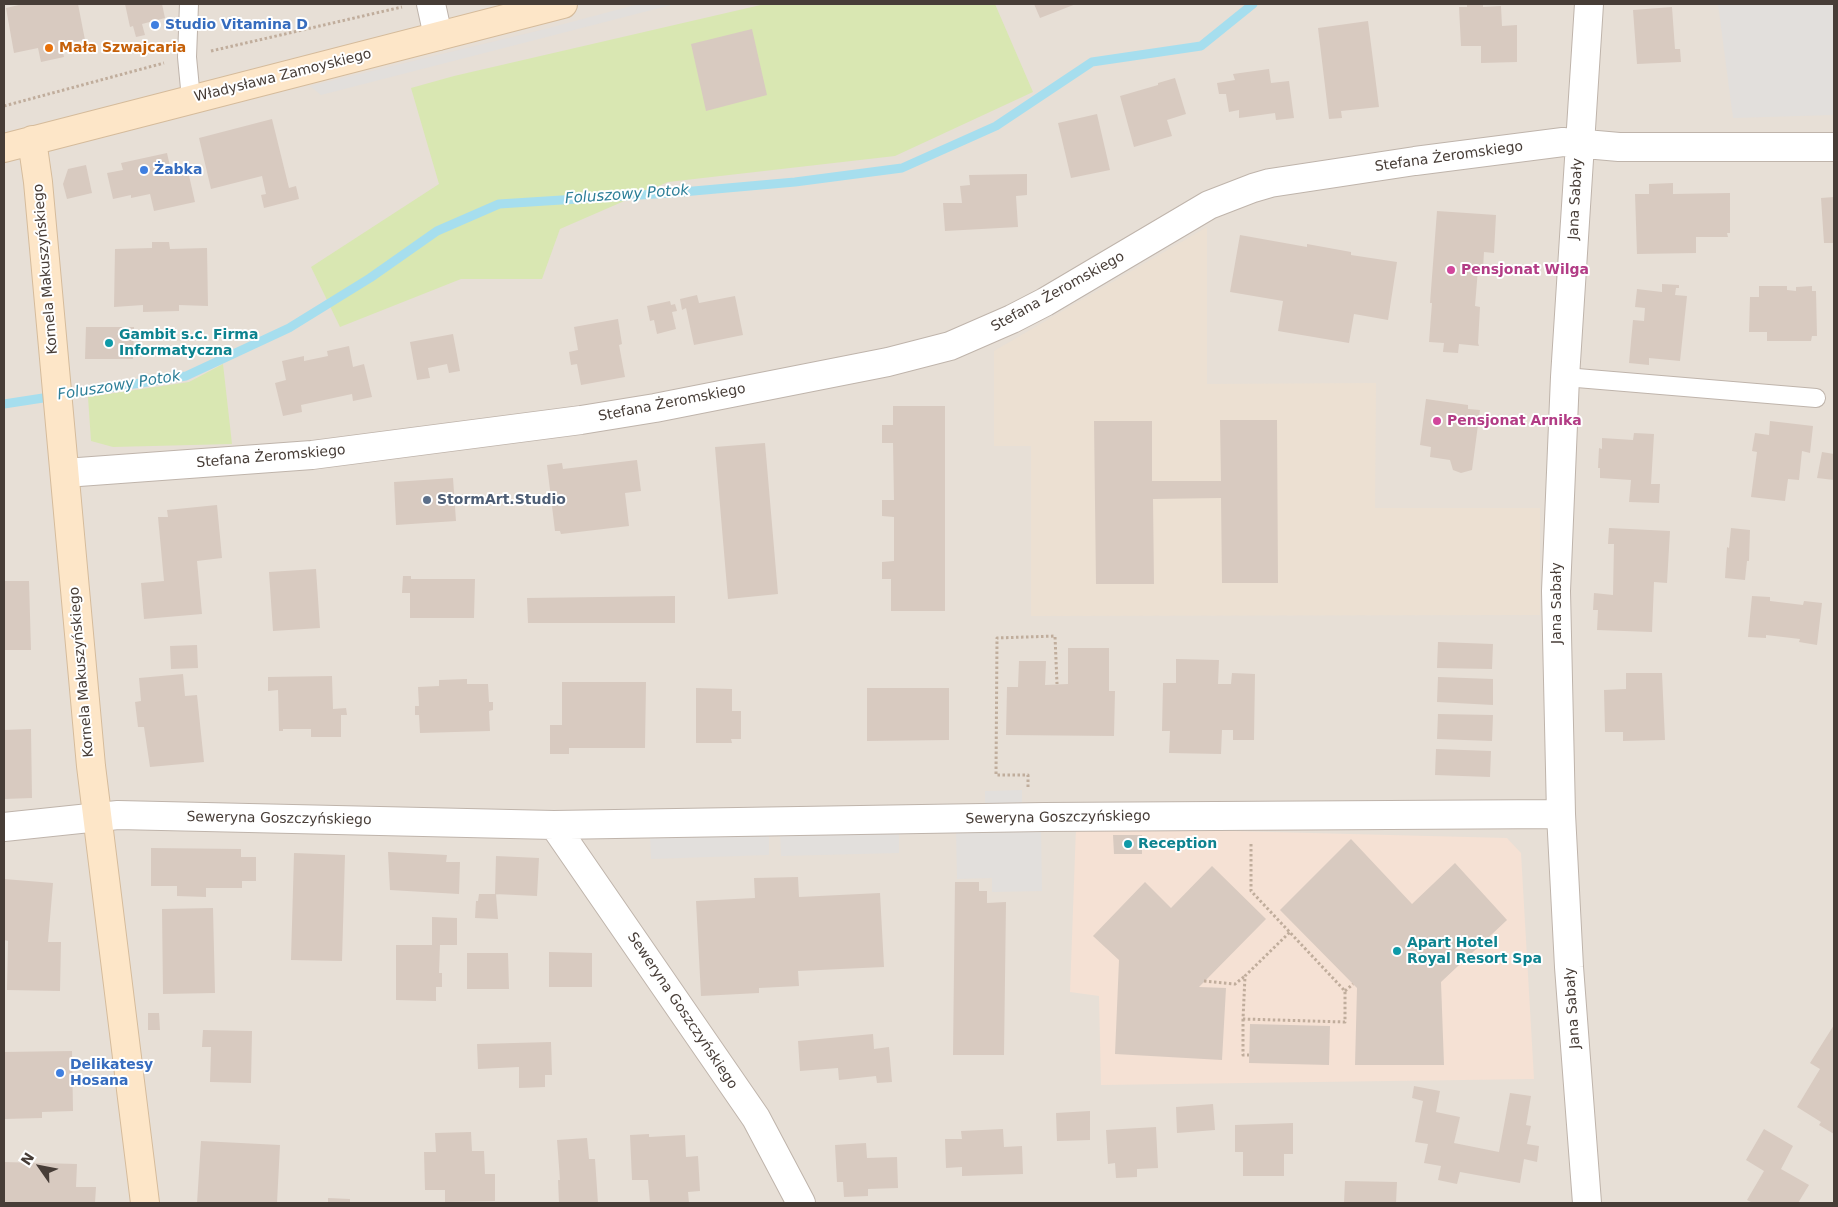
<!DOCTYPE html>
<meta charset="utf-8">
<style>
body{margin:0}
#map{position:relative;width:1838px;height:1207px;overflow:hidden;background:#f3eee8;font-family:"DejaVu Sans",sans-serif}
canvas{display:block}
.frame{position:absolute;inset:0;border:5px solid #473d37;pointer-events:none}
.north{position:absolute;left:15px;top:1142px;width:50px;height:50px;-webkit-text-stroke:4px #fff;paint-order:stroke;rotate:303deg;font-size:14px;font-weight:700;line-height:20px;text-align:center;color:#473d37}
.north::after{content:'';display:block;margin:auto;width:18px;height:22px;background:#473d37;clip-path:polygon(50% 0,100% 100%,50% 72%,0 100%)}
</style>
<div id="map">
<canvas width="1838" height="1207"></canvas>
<div class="frame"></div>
<div class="north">N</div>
</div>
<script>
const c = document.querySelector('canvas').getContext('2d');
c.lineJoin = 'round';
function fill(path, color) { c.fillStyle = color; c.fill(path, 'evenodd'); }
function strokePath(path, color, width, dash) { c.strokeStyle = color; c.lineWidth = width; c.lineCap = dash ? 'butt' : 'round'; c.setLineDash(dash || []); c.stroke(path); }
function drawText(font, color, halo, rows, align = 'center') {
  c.font = font + ' "DejaVu Sans",sans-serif'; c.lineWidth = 4; c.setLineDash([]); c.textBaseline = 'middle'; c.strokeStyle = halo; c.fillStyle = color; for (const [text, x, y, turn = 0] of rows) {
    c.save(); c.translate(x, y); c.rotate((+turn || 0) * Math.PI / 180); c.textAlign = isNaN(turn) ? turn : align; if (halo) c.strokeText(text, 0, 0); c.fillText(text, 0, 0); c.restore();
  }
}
fill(new Path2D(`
 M4,4H1834V1203H4Z`), '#e7dfd6');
fill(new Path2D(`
 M1076,827L1507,838L1521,853L1534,1079L1101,1085L1099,996L1070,992Z`), '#f5e1d4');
fill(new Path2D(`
 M1207,227V384L1376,383L1375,508H1540V615L1031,616V446H994V351Z`), '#ece0d2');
fill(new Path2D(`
 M765,4H995L1033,92L895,156L668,182L560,229L542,279H461L340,327L311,267L439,184L411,88L454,76Z
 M223,364L232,444L113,447L91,441L88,397L189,382Z`), '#d9e7b2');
fill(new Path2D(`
 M639,4H675L321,95L310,86L541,30Z
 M1718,4H1834V115L1733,118Z
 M1022,790V808L985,809V791Z
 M899,829V853L781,856L780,832Z
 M1041,829L1042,891L992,892V878L957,879L956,830Z
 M769,832V855L651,859L650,835Z`), '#e2dfdc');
strokePath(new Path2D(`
 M4,404L186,376L289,328L370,278L437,231L499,204L671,193L795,182L902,168L996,126L1092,62L1201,46L1253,4`), '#a6deee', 9);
fill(new Path2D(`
 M23,4H78L85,40L61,44L64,57L41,62L38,48L14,53L6,8Z
 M125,4H162L165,18L142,24L145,35L136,37L133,26L130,27Z
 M1034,4H1076L1040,18Z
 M1467,4H1483V7L1501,6L1502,26L1517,25V62L1481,63V46H1461L1459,7H1467Z
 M1672,7L1675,49H1680L1681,62L1637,64L1633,10Z
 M1368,21L1379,107L1341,111L1342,118L1329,119L1318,28Z
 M752,29L767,95L706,111L691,44Z
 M1269,69L1271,83L1289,81L1294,118L1276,120L1275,113L1239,118V110L1229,112L1226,94H1219L1217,83L1235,80L1233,74Z
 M1175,78L1186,114L1167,120L1172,136L1134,147L1120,96L1158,85V83Z
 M1097,114L1110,170L1071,178L1058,123Z
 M272,119L289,188L296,186L299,199L264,208L261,195L266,194L262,176L211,189L199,138Z
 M167,153L172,175L188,171L195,202L154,211L150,194L131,198V195L113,199L107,173L123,170L121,163Z
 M86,165L92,193L67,199L63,184L68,169Z
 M1027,174V195L1016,196L1018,227L945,231L943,203H962L960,186L970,185L969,175Z
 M1673,183V194L1730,193V233H1727L1728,237H1696V253L1637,254L1635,194H1649V184Z
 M1834,197V243H1824L1821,198Z
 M1437,211L1496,215L1494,253L1484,252L1483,269H1478L1475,306L1480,307L1478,343L1479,346L1459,344L1458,353L1443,352L1444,343L1429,342L1432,303H1430Z
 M1240,235L1307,247V244L1351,252V255L1397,262L1388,320L1354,314L1349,343L1278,331L1283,301L1230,292Z
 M152,242H169L170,249L207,248L208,306L179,305V311L143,312V305L114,307L115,249L152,248Z
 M1662,284L1679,285V288H1676L1675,295L1687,296L1680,361L1649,358V365L1629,363L1633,320L1644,321L1645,308L1635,307L1637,289L1662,292Z
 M1759,286H1787V290L1796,291V287L1812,286V291H1816L1817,336H1812L1811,341H1767V332H1749L1750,297H1759Z
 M697,295L699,303L735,296L743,335L694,345L686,308L682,310L680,299Z
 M670,301L671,305L675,304L677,311L672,312L676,329L657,334L654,320L650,321L647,306Z
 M618,319L622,344L619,345L625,377L581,385L577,364L571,365L569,352L578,350L574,327Z
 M86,327H134L133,359H85Z
 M453,334L460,371L449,373L447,364L428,368L430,378L417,380L410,342Z
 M349,346L353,367L364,364L372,397L353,401L352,394L301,405L302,412L283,416L275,383L286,380L282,361L304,356V361L328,356L327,351Z
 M1426,399L1468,405V409L1480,410L1472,470L1461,473L1453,470L1450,460L1430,457L1431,447L1420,445Z
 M893,406H945V611H891V579H882V562L894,561V517L882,516V500H894L893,443H882V425H893Z
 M1220,420H1277L1278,583H1222L1221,498L1153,499L1154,584H1096L1094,421H1152V481H1221Z
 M1770,421L1813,426L1810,453L1802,451L1799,480L1788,479L1785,501L1751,497L1757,452L1752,451L1755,433L1769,435Z
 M1634,433L1654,434L1651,484H1660L1659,503L1629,502L1631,480L1600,478V468H1598L1599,448L1602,449V438L1633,440Z
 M765,443L778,594L728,599L715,447Z
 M1822,452L1834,454V480L1817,478Z
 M637,460L641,491L625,493L629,526L561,534L560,531H555L547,465L562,463L563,469Z
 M453,478L456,521L396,525L394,482Z
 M217,505L222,558L197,561L202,614L144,619L141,583L164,581L158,517H168L167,510Z
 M1609,528L1670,531L1667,583L1654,582L1652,632L1597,630L1598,610H1593L1594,593L1613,595L1614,544H1608Z
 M1731,528L1750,530L1749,561H1747L1745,580L1725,578L1727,547L1729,548Z
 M316,569L320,628L273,631L269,572Z
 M403,576H411V579H475L474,618H410V593H402Z
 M4,581H29L31,650H4Z
 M675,596V623H528L527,598Z
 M1752,596L1770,597V601L1803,605L1804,601L1822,603L1817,645L1799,642L1800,639L1766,635V638L1748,637Z
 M1438,642L1493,644L1492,669L1437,668Z
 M197,645L198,668L171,669L170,646Z
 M1068,648H1109V691H1115L1114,736L1006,735L1007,687H1018L1019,661H1046L1045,685L1068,684Z
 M1176,659L1219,660L1218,684H1231L1232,673L1255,674L1254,740H1233V730H1222L1221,754L1169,753L1170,731H1162L1163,683H1176Z
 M1626,673H1662L1665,740L1623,741V732H1605L1604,690L1626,689Z
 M183,674L185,696L197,695L204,762L150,767L144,727H138L135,702L141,701L139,678Z
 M332,676L333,709L346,708L347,715H341V737H311V729H283V731H279L278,690L268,691V677Z
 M1438,677L1493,679V705L1437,702Z
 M467,679V684H488L489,702H493V710L489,711L490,731L420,733L419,715H415V706H419L418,687L439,686V680Z
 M562,682H646L645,748H569V754H550V725H562Z
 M696,688L732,689V711H741V739H731L732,743H696Z
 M867,688H949V740L867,741Z
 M1438,714L1493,715L1492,741L1437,739Z
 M31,729L32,798L4,799V730Z
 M1436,749L1491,751L1490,777L1435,775Z
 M1113,835H1142V854H1114Z
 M1351,839L1412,904L1455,863L1507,920L1441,982L1444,1065H1355L1357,988L1280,910Z
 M151,848L241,849V857H256V881H242V888H206V897L177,896V886H151Z
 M388,852L447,855L446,862H460L459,894L390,890Z
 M294,853L345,855L342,961L291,960Z
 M496,856L539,858L537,896L495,894Z
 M1212,866L1266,919L1199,987L1226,988L1222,1060L1115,1054L1119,960L1093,936L1145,882L1171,908Z
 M798,877L799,897L880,893L884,967L798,971L799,986L759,988V993L701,996L696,901L755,898L754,878Z
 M4,879L53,883L48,942H61L60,991L7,990L8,941L4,940Z
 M955,882H979V891H987V903L1006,902L1004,1055H953Z
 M479,894H496L498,919L475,918L476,901H478Z
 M213,908L215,993L163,994L162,909Z
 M432,917L457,918V945H440L439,973H442V987H436V1001L396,1000V945H432Z
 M549,952L592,953V987H549Z
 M467,953H508L509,989H467Z
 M148,1013H159L160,1030H148Z
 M1250,1024L1330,1026L1329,1065L1249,1063Z
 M1834,1025V1134L1819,1125L1821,1122L1797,1107L1820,1069L1810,1063Z
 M203,1030L252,1031L251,1083L210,1082L211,1047H202Z
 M873,1034L874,1049L889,1047L892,1082L877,1083L876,1076L839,1080L838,1068L800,1071L798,1041Z
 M551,1042L552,1075H545V1087L519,1088V1067L478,1069L477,1044Z
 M72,1051L73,1111L42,1112V1118L4,1119V1052Z
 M1414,1086L1440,1091L1436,1112L1460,1117L1454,1143L1499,1152L1510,1093L1531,1096L1526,1125L1531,1126L1527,1144L1539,1146L1537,1162L1524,1159L1520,1183L1460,1172L1457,1184L1438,1180L1441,1166L1424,1163L1428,1144L1415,1142L1423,1101L1412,1098Z
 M1213,1104L1215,1130L1177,1133L1176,1107Z
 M1090,1111V1140L1057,1141L1056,1113Z
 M1293,1123V1154H1284V1176H1243V1152H1235V1125Z
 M1156,1127L1158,1168L1137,1169V1177L1116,1178L1115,1163L1108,1164L1106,1130Z
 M1003,1129L1004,1147L1022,1146L1023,1174L962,1176V1167L946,1168L945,1139H962L961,1131Z
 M1764,1129L1793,1146L1781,1169L1809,1185L1798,1203H1753L1747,1200L1764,1171L1746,1160Z
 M471,1132L472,1151H484L485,1174H495V1201L445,1202V1190H425L424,1152H436L435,1133Z
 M649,1134V1137L685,1135L686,1157L698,1156L700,1191L688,1192L689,1203H650L648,1180H632L630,1135Z
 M587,1138L589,1159H595L598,1203H559L558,1180H560L557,1140Z
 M201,1141L280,1145L277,1203H197Z
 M866,1143L867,1158L897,1157L898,1188L868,1189V1196L844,1197L843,1182H837L835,1145Z
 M4,1162L77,1164L76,1187H96L95,1203H4Z
 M1345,1181L1397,1182L1396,1203H1344Z
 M328,1198L350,1199V1203H328Z`), '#d8cac0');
const lane = new Path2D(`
 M189,4L187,57L191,99
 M1565,377L1816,398`);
const street = new Path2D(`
 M431,4L438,36
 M65,473L312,455L581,420L655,408L888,362L950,346L1012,319L1045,302L1209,205L1253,188L1270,183L1415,161L1563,142L1619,147H1834
 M554,825L756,1118L801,1203
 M4,827L118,815L554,825L1044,817L1561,814
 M1587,1203L1569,967L1561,814L1556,591L1565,377L1589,4`);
const secondary = new Path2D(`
 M32,140L38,182L91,766L145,1203
 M4,148L563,4`);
strokePath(lane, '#bfb4ab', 20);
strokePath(street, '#bfb4ab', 30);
strokePath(secondary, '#d5bb9b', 30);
strokePath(new Path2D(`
 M211,51L402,7
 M4,106L164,63
 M1028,787V775H996L997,638L1055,636L1057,684
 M1251,844V891L1345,991V1022L1243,1019L1245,976L1290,932
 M1204,981L1235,984L1245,976
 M1345,991L1353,984
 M1243,1019V1055H1249`), '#c0ad9c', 3, [2.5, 2.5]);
strokePath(lane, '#fff', 18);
strokePath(street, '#fff', 28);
strokePath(secondary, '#fde6c8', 28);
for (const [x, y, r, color] of [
 [155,25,5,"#3f7fe0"],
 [49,48,5,"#e8710a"],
 [144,170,5,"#3f7fe0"],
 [1451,270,5,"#d1479c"],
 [109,343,5,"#0f9aa8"],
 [1437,421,5,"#d1479c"],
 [427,500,5,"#5c6f8a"],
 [1128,844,5,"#0f9aa8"],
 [1397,951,5,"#0f9aa8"],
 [60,1073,5,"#3f7fe0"]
]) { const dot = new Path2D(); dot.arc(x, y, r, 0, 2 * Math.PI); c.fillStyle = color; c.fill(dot); strokePath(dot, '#fff', 2); }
drawText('bold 14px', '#366cbe', '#fff', [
 ["Studio Vitamina D",165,25],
 ["Żabka",154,170],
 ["Delikatesy",70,1065],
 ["Hosana",70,1081]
], 'left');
drawText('bold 14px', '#c56008', '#fff', [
 ["Mała Szwajcaria",59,48]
], 'left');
drawText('14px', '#473d37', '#fff', [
 ["Władysława Zamoyskiego",283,76,-14],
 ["Stefana Żeromskiego",1449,157,-8],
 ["Jana Sabały",1576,199,-87],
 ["Kornela Makuszyńskiego",46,269,-95],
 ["Stefana Żeromskiego",1058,292,-29],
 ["Stefana Żeromskiego",672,403,-11],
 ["Stefana Żeromskiego",271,457,-5],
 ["Jana Sabały",1557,603,-90],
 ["Kornela Makuszyńskiego",82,672,-95],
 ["Seweryna Goszczyńskiego",1058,818,-1],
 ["Seweryna Goszczyńskiego",279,819,1],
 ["Jana Sabały",1573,1008,-94],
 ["Seweryna Goszczyńskiego",682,1011,56]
]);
drawText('bold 14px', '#b23c85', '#fff', [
 ["Pensjonat Wilga",1461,270],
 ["Pensjonat Arnika",1447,421]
], 'left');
drawText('bold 14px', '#0d838f', '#fff', [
 ["Gambit s.c. Firma",119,335],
 ["Informatyczna",119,351],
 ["Reception",1138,844],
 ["Apart Hotel",1407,943],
 ["Royal Resort Spa",1407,959]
], 'left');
drawText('bold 14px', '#4e5e75', '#fff', [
 ["StormArt.Studio",437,500]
], 'left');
drawText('italic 15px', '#2d7f98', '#fff', [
 ["Foluszowy Potok",627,195,-4],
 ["Foluszowy Potok",119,386,-9]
]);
</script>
